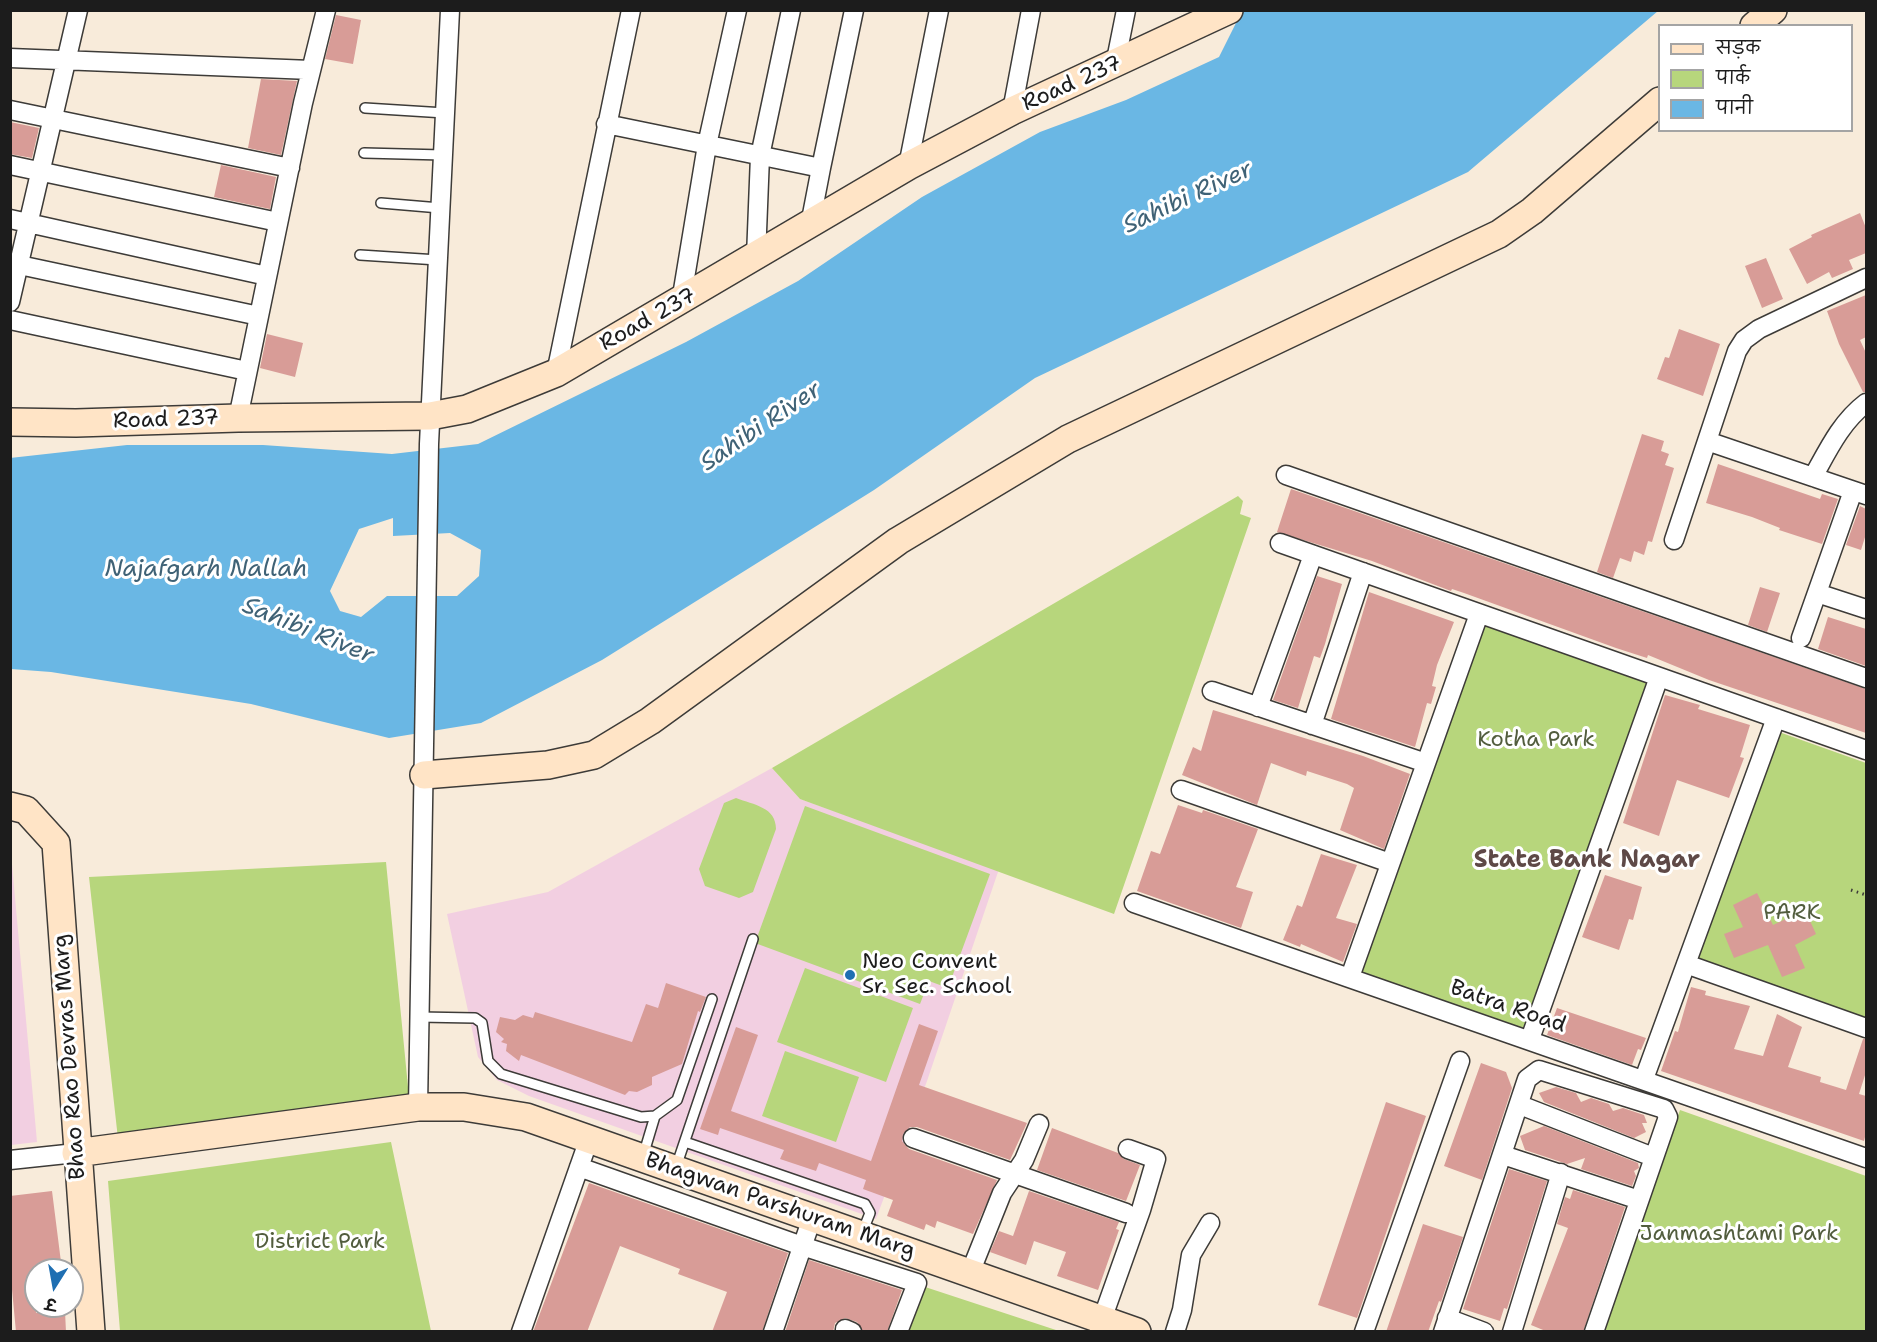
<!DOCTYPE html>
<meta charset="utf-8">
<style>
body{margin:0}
#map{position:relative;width:1877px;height:1342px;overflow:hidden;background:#f8ebda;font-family:"Shantell Sans","Playpen Sans Deva",sans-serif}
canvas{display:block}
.frame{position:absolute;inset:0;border:12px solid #1c1c1c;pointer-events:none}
.legend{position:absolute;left:1658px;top:24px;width:195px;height:108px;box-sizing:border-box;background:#fff;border:2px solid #a4a4a4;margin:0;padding:8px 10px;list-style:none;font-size:18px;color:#1c1c1c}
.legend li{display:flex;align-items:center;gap:12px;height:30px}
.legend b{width:30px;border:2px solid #a4a4a4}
.north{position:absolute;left:24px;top:1258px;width:60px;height:60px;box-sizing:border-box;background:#fff;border:2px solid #a4a4a4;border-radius:50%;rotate:191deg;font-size:16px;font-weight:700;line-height:24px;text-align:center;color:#1c1c1c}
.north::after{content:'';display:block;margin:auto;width:21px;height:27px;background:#1f6fb2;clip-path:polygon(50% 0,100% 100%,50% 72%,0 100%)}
</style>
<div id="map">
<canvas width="1877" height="1342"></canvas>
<div class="frame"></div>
<ul class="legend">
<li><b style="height:8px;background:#ffe4c6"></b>सड़क</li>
<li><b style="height:16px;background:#b7d67c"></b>पार्क</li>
<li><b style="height:16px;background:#6ab7e4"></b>पानी</li>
</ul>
<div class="north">उ</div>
</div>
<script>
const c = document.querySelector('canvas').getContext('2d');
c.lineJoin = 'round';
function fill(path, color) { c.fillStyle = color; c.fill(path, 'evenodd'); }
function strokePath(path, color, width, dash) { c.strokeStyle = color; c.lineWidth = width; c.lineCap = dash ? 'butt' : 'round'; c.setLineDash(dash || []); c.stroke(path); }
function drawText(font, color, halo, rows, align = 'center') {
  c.font = font + ' "Shantell Sans",sans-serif'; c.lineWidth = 6; c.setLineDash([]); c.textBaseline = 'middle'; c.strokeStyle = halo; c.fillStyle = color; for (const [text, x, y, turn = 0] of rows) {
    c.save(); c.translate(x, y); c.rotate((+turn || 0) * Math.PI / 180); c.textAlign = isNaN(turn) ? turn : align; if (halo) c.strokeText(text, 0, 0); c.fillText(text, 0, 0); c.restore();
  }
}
fill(new Path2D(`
 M772,768L800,799L999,869L927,1081L876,1219L529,1096L497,1080L478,1057L447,914L548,892Z
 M11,853L37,1142L11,1145H10Z`), '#f2cfe1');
fill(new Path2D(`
 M1238,496L1243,501L1240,514L1251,518L1114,914L800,799L772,768Z
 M1485,626L1649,683L1523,1028L1362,973Z
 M1779,732L1866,763V1019L1696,960Z
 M736,798C754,805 776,807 776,829L753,892L739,898L705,886L699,869L724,803Z
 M805,806L990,874L948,988L929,981L920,1004L755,943Z
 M386,862L409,1097L119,1148L89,877Z
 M805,968L913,1008L886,1082L777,1042Z
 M785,1051L859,1077L836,1142L762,1116Z
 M1680,1110L1866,1176V1331L1601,1332Z
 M391,1142L431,1331H120L108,1181Z
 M916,1284L1059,1331L900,1332Z`), '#b7d67c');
fill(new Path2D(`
 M1242,11H1658L1468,172L1035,378L874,490L602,660L481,723L389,738L251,704L51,672L11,669L10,458L127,445H263L392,454L478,444L686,342L798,281L922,197L1040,132L1126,100L1219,57ZM393,518V536L450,533L481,550L479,576L457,596H387L361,617L340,611L330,591L359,529Z`), '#6ab7e4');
fill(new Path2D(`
 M336,15L361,20L353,64L325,59Z
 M261,79L297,81L281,155L248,148Z
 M10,122L39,128L32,158L10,154Z
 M221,165L276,177L270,209L214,197Z
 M1860,213L1866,228V253L1849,260L1853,269L1832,278L1829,272L1807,284L1789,249L1812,237L1811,235Z
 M1766,258L1783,299L1762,308L1745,266Z
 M1866,295V337L1860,340L1866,353V392H1863L1839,344L1827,311Z
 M1679,329L1720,344L1703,396L1657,379L1665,357L1669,358Z
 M267,334L303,343L295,377L260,368Z
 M1642,434L1664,441L1661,451L1669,454L1665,465L1674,468L1652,542L1648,541L1644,555L1634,551L1631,562L1620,558L1613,578L1597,572Z
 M1718,464L1820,499L1822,494L1838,499L1822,544L1779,530L1780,528L1752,517L1706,503Z
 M1291,489L1866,689V733L1709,680L1648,655L1647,658L1616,648L1464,593L1452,589L1451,591L1372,561L1277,532Z
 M1860,506L1866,509V534L1861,550L1846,545Z
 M1317,576L1342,584L1325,644L1320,658L1314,656L1298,708L1273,700Z
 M1760,587L1780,593L1767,632L1748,625Z
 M1369,592L1454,622L1437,665L1432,686L1436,687L1431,704L1427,703L1415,747L1331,719Z
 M1828,617L1866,629V666L1818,649Z
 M1665,695L1700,705L1698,709L1750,725L1740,757L1744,758L1729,798L1677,780L1659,836L1623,823Z
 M1213,710L1363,756L1410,774L1384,849L1340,830L1354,788L1347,784L1307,771L1306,776L1271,763L1257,805L1182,775L1193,747L1201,751Z
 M1178,805L1202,813L1203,810L1258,829L1236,887L1253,892L1241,928L1137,891L1151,851L1160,854Z
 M1321,854L1357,865L1336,918L1357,924L1343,962L1301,944L1300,947L1283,940L1297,905L1302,907Z
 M1605,875L1642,887L1633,920L1629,919L1619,950L1582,937Z
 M1757,893L1773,925L1805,910L1816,934L1795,945L1805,968L1782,977L1768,945L1734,958L1724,934L1743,927L1733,905Z
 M666,983L706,997L700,1012L698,1011L682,1064L652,1077V1085L637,1092L629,1091L625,1095L521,1055L519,1061L506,1051L507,1044L501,1042L504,1039L496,1032L500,1017L515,1020L523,1015L533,1018L535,1012L632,1042L646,1004L658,1008Z
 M1691,987L1706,991L1705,995L1750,1006L1734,1049L1763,1056L1777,1014L1802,1027L1788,1067L1821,1077L1820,1082L1846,1090L1863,1039H1866V1072L1859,1094L1866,1096V1133L1864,1141L1661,1071L1675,1031L1678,1032Z
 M1557,1008L1646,1038L1641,1050L1638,1049L1632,1065L1547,1035Z
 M919,1024L938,1031L919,1085L1027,1123L1010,1160L917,1127H910L903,1134L902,1141L909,1149L997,1180L973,1234L937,1221L935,1228L926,1224L924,1230L887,1216L893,1200L863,1189L866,1180L819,1163L816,1171L780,1159L784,1150L720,1128L718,1135L700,1129L736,1027L758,1035L731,1111L871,1161Z
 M1481,1063L1506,1072L1512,1088L1482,1180L1444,1166Z
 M1556,1087L1576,1093L1581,1102L1591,1098L1609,1104L1613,1111L1623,1108L1644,1115L1647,1123H1642L1646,1132L1634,1138L1544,1102L1539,1093Z
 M1386,1102L1426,1116L1357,1318L1318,1305Z
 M1544,1126L1638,1163L1639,1168L1634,1171L1636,1176L1632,1186L1581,1169L1585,1158L1567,1164L1525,1150L1520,1136Z
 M1052,1128L1118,1153L1124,1159L1140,1165L1126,1201L1037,1170Z
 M1509,1169L1547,1181L1507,1309L1504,1308L1500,1321L1463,1309Z
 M589,1183L788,1253L762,1332H712L727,1292L678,1274L680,1269L620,1246L587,1332H533Z
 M1573,1190L1625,1207L1583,1332H1548L1531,1325L1568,1228L1557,1224L1565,1197L1570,1199Z
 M52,1191L62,1270H36V1313L65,1311L66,1332H16L10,1268V1196Z
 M1029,1191L1119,1222L1116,1229L1119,1230L1098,1290L1057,1276L1066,1252L1034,1241L1026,1265L990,1252L999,1231L1013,1236Z
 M1423,1224L1463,1237L1441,1302L1439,1301L1428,1332H1386Z
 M809,1260L902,1290L887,1332H863L857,1322L845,1318L835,1323L833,1332H785Z`), '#d89c97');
const lane = new Path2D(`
 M365,108L445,113
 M364,153L443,155
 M381,203L440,208
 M360,255L438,260
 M419,1017L475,1018L482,1023L488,1061L501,1074L641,1117L655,1116L677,1100L712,999
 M685,1142L865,1204L870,1213L862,1233
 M643,1156L655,1116
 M676,1167L753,939`);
const street = new Path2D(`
 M10,58L311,70
 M1115,65L1126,10
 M10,110L290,168
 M1012,111L1031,10
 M606,124L821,168L810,225
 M10,165L278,222
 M908,166L939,10
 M821,168L854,10
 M10,219L267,276
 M756,257L760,156L791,10
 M10,263L259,316
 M10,302L78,10
 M681,302L707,145L737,10
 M10,320L247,371
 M556,373L631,10
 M238,418L303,103L326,10
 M1707,441L1866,495
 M1286,475L1866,678
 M1813,477C1828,450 1841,422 1866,403
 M1674,540L1737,351L1744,340L1759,329L1866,278
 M1280,543L1866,750
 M1817,593L1866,609
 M1801,638L1853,491
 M1212,691L1426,763
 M1258,707L1313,555
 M1312,725L1363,572
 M1181,790L1390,863
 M1134,903L1866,1158
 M1686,964L1866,1028
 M1350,977L1479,614
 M1530,1039L1659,677
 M1644,1079L1776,718
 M1520,1105L1653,1157
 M418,1107L429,444L450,10
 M913,1138L1126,1213
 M1503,1155L1639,1200
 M10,1160L76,1153
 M579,1167L802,1246L917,1283L898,1332
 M970,1273L1002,1193L1024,1160L1039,1124
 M1447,1318L1484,1332
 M1099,1328L1141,1210L1156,1159L1128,1149
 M521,1332L589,1139
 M773,1332L812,1218
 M845,1332V1329L852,1332
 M1175,1332L1182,1310L1191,1255L1210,1223
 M1364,1332L1460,1061
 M1443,1332L1527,1079L1539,1070L1664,1109L1668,1117L1594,1332
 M1512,1332L1561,1173`);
const secondary = new Path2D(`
 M1754,26L1773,10
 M10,422L76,423L238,418L430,416L467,409L556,373L908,166L1012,111L1229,10
 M424,775L548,765L594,755L650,721L898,541L1068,439L1499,234L1532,211L1660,101
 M10,806L26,810L56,843L91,1332
 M76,1153L418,1107H464L526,1117L1137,1332`);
strokePath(lane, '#3d3b38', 12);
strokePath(street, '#3d3b38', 21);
strokePath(secondary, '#3d3b38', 30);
strokePath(new Path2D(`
 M1851,890L1866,895`), '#3d3b38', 3, [1.5, 4.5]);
strokePath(lane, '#fff', 9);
strokePath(street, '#fff', 18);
strokePath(secondary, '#ffe4c6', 27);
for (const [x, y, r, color] of [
 [850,975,6,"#1f6fb2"]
]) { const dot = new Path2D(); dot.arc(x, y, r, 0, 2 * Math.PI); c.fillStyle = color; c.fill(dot); strokePath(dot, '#fff', 2); }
drawText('22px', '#1c1c1c', '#fff', [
 ["Road 237",1072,84,-24],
 ["Road 237",648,320,-29],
 ["Road 237",166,420,-2],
 ["Batra Road",1508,1007,19],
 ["Bhao Rao Devras Marg",70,1057,-94],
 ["Bhagwan Parshuram Marg",780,1206,19]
]);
drawText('22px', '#525d3e', '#fff', [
 ["Kotha Park",1536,740],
 ["PARK",1792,913],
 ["Janmashtami Park",1739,1234],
 ["District Park",320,1242]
]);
drawText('22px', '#1c1c1c', '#fff', [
 ["Neo Convent",862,962],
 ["Sr. Sec. School",862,987]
], 'left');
drawText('italic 24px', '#3f6276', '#fff', [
 ["Sahibi River",1188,198,-25],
 ["Sahibi River",761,427,-34],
 ["Najafgarh Nallah",206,570],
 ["Sahibi River",308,631,22]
]);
drawText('bold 24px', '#5e4947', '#fff', [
 ["State Bank Nagar",1587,861]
]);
</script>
